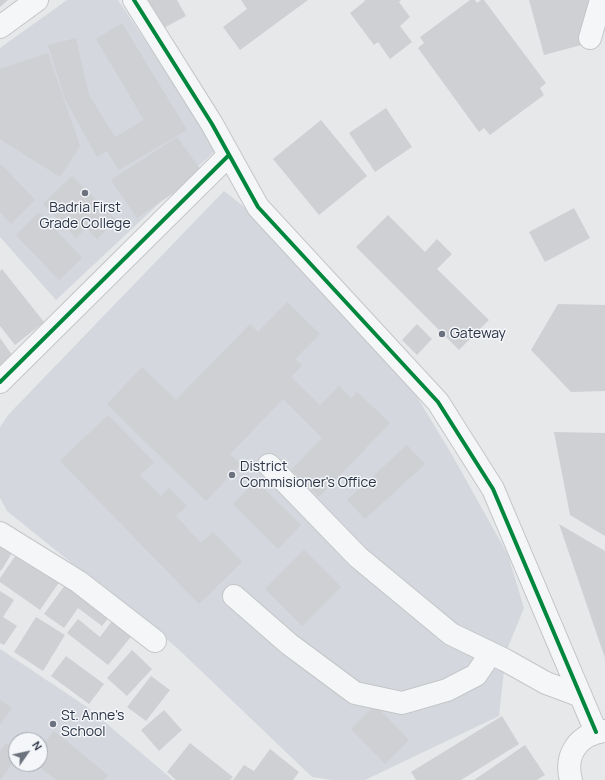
<!DOCTYPE html>
<style>
body{margin:0}
#map{position:relative;width:605px;height:780px;overflow:hidden;background:#e6e8ea;font-family:Manrope,sans-serif}
canvas{display:block}
.north{position:absolute;left:8px;top:732px;width:40px;height:40px;box-sizing:border-box;background:#f4f6f9;border:1px solid #a4a8b1;border-radius:50%;rotate:56deg;font-size:11px;font-weight:700;line-height:16px;text-align:center;color:#2b3445}
.north::after{content:'';display:block;margin:auto;width:14px;height:18px;background:#6c737f;clip-path:polygon(50% 0,100% 100%,50% 72%,0 100%)}
</style>
<div id="map">
<canvas width="605" height="780"></canvas>
<div class="north">N</div>
</div>
<script>
const c = document.querySelector('canvas').getContext('2d');
c.lineJoin = 'round';
function fill(path, color) { c.fillStyle = color; c.fill(path, 'evenodd'); }
function strokePath(path, color, width, dash) { c.strokeStyle = color; c.lineWidth = width; c.lineCap = dash ? 'butt' : 'round'; c.setLineDash(dash || []); c.stroke(path); }
function drawText(font, color, halo, rows, align = 'center') {
  c.font = font + ' Manrope,sans-serif'; c.lineWidth = 3; c.setLineDash([]); c.textBaseline = 'middle'; c.strokeStyle = halo; c.fillStyle = color; for (const [text, x, y, turn = 0] of rows) {
    c.save(); c.translate(x, y); c.rotate((+turn || 0) * Math.PI / 180); c.textAlign = isNaN(turn) ? turn : align; if (halo) c.strokeText(text, 0, 0); c.fillText(text, 0, 0); c.restore();
  }
}
fill(new Path2D(`
 M67,0H118L217,149L56,300L0,237V48Z
 M224,191L262,221L411,387L451,453L508,555L524,608L506,652L499,716L365,780H332L312,777L175,646L7,511L0,498V427L9,414Z
 M0,649L87,707L173,780H0ZM16,740H40V764H16Z`), '#d4d7dd');
fill(new Path2D(`
 M0,0H8L0,7Z
 M142,0H177L186,16L160,30Z
 M241,0H308L240,50L223,27L247,9Z
 M364,0H401L399,2L410,17L400,26L412,42L390,59L378,42L374,45L350,13L365,1Z
 M470,0H475L477,3L481,0H484L546,83L540,88L544,95L490,135L484,128L479,132L418,48L424,43L420,37Z
 M529,0H591L585,44L544,55Z
 M122,23L187,130L119,170L107,151L97,157L65,99L48,45L76,38L89,95L115,137L144,120L96,39Z
 M48,53L80,146L60,177L0,139V69Z
 M386,108L412,147L375,172L349,133Z
 M321,120L367,176L319,215L273,159Z
 M177,137L203,173L137,218L111,180Z
 M1,164L35,200L11,224L0,212V165Z
 M72,176L116,220L97,239L86,228L76,238L43,204Z
 M574,208L590,238L545,262L529,232Z
 M39,212L82,258L59,280L16,235Z
 M388,215L425,252L437,239L452,254L437,269L489,320L459,350L356,247Z
 M2,269L44,322L15,345L0,326V271Z
 M287,302L320,334L295,359L302,365L291,377L320,405L339,386L351,398L357,392L390,423L319,497L291,470L322,438L283,399L230,454L241,464L206,501L107,404L142,367L176,400L250,324L258,332Z
 M558,304L605,305V391L571,392L531,350Z
 M417,324L432,339L417,355L402,340Z
 M0,338L15,359L0,369Z
 M108,415L154,462L140,475L161,496L169,488L187,506L176,516L201,543L213,532L242,562L199,604L60,461Z
 M554,432L605,433V536L570,515Z
 M407,445L425,464L365,519L347,500Z
 M256,481L301,525L278,549L233,504Z
 M559,524L605,551V658Z
 M0,539L15,548L1,571L0,570Z
 M304,550L341,587L302,626L265,589Z
 M18,552L60,581L40,610L0,582V578Z
 M68,581L112,613L102,626L78,608L64,628L44,614Z
 M0,591L14,600L3,617L17,626L4,645L0,643Z
 M36,617L65,635L43,671L14,652Z
 M115,617L134,633L108,665L67,633L78,619L100,637Z
 M132,650L152,669L127,696L107,678Z
 M66,656L104,684L89,704L51,676Z
 M151,676L170,690L146,721L127,707Z
 M0,700L12,708L0,725Z
 M375,705L409,740L385,764L351,729Z
 M164,710L182,730L159,751L141,730Z
 M502,716L519,744L461,780H416L411,772Z
 M54,731L108,775L104,780H56L36,764H40V748Z
 M6,743L16,750V759L0,780V751Z
 M190,743L233,777L230,780H176L167,772Z
 M525,745L545,775L537,780H474Z
 M270,749L299,772L293,780H233L244,765L254,771Z`), '#ced0d3');
const minor = new Path2D(`
 M134,0L212,124L258,207L438,402L493,489L596,732
 M0,27L37,0
 M590,38L601,0
 M0,382L229,155
 M269,465L358,557L451,634L505,660L546,683L581,696
 M0,533L79,582L155,641
 M234,596L289,644L355,693L402,703L447,690L476,675L491,653
 M571,780C564,754 579,734 605,731`);
strokePath(minor, '#c4c6c8', 24);
strokePath(minor, '#f5f6f7', 22);
strokePath(new Path2D(`
 M134,0L212,124L258,207L438,402L493,489L596,732
 M0,382L229,155`), '#00873e', 4);
for (const [x, y, r, color] of [
 [85,193,4,"#6c737f"],
 [442,334,4,"#6c737f"],
 [232,475,4,"#6c737f"],
 [53,724,4,"#6c737f"]
]) { const dot = new Path2D(); dot.arc(x, y, r, 0, 2 * Math.PI); c.fillStyle = color; c.fill(dot); strokePath(dot, '#f4f6f9', 1.5); }
drawText('14px', '#2b3445', '#f4f6f9', [
 ["Badria First",85,208,"center"],
 ["Grade College",85,224,"center"],
 ["Gateway",450,334],
 ["District",240,467],
 ["Commisioner's Office",240,483],
 ["St. Anne's",61,716],
 ["School",61,732]
], 'left');
</script>
